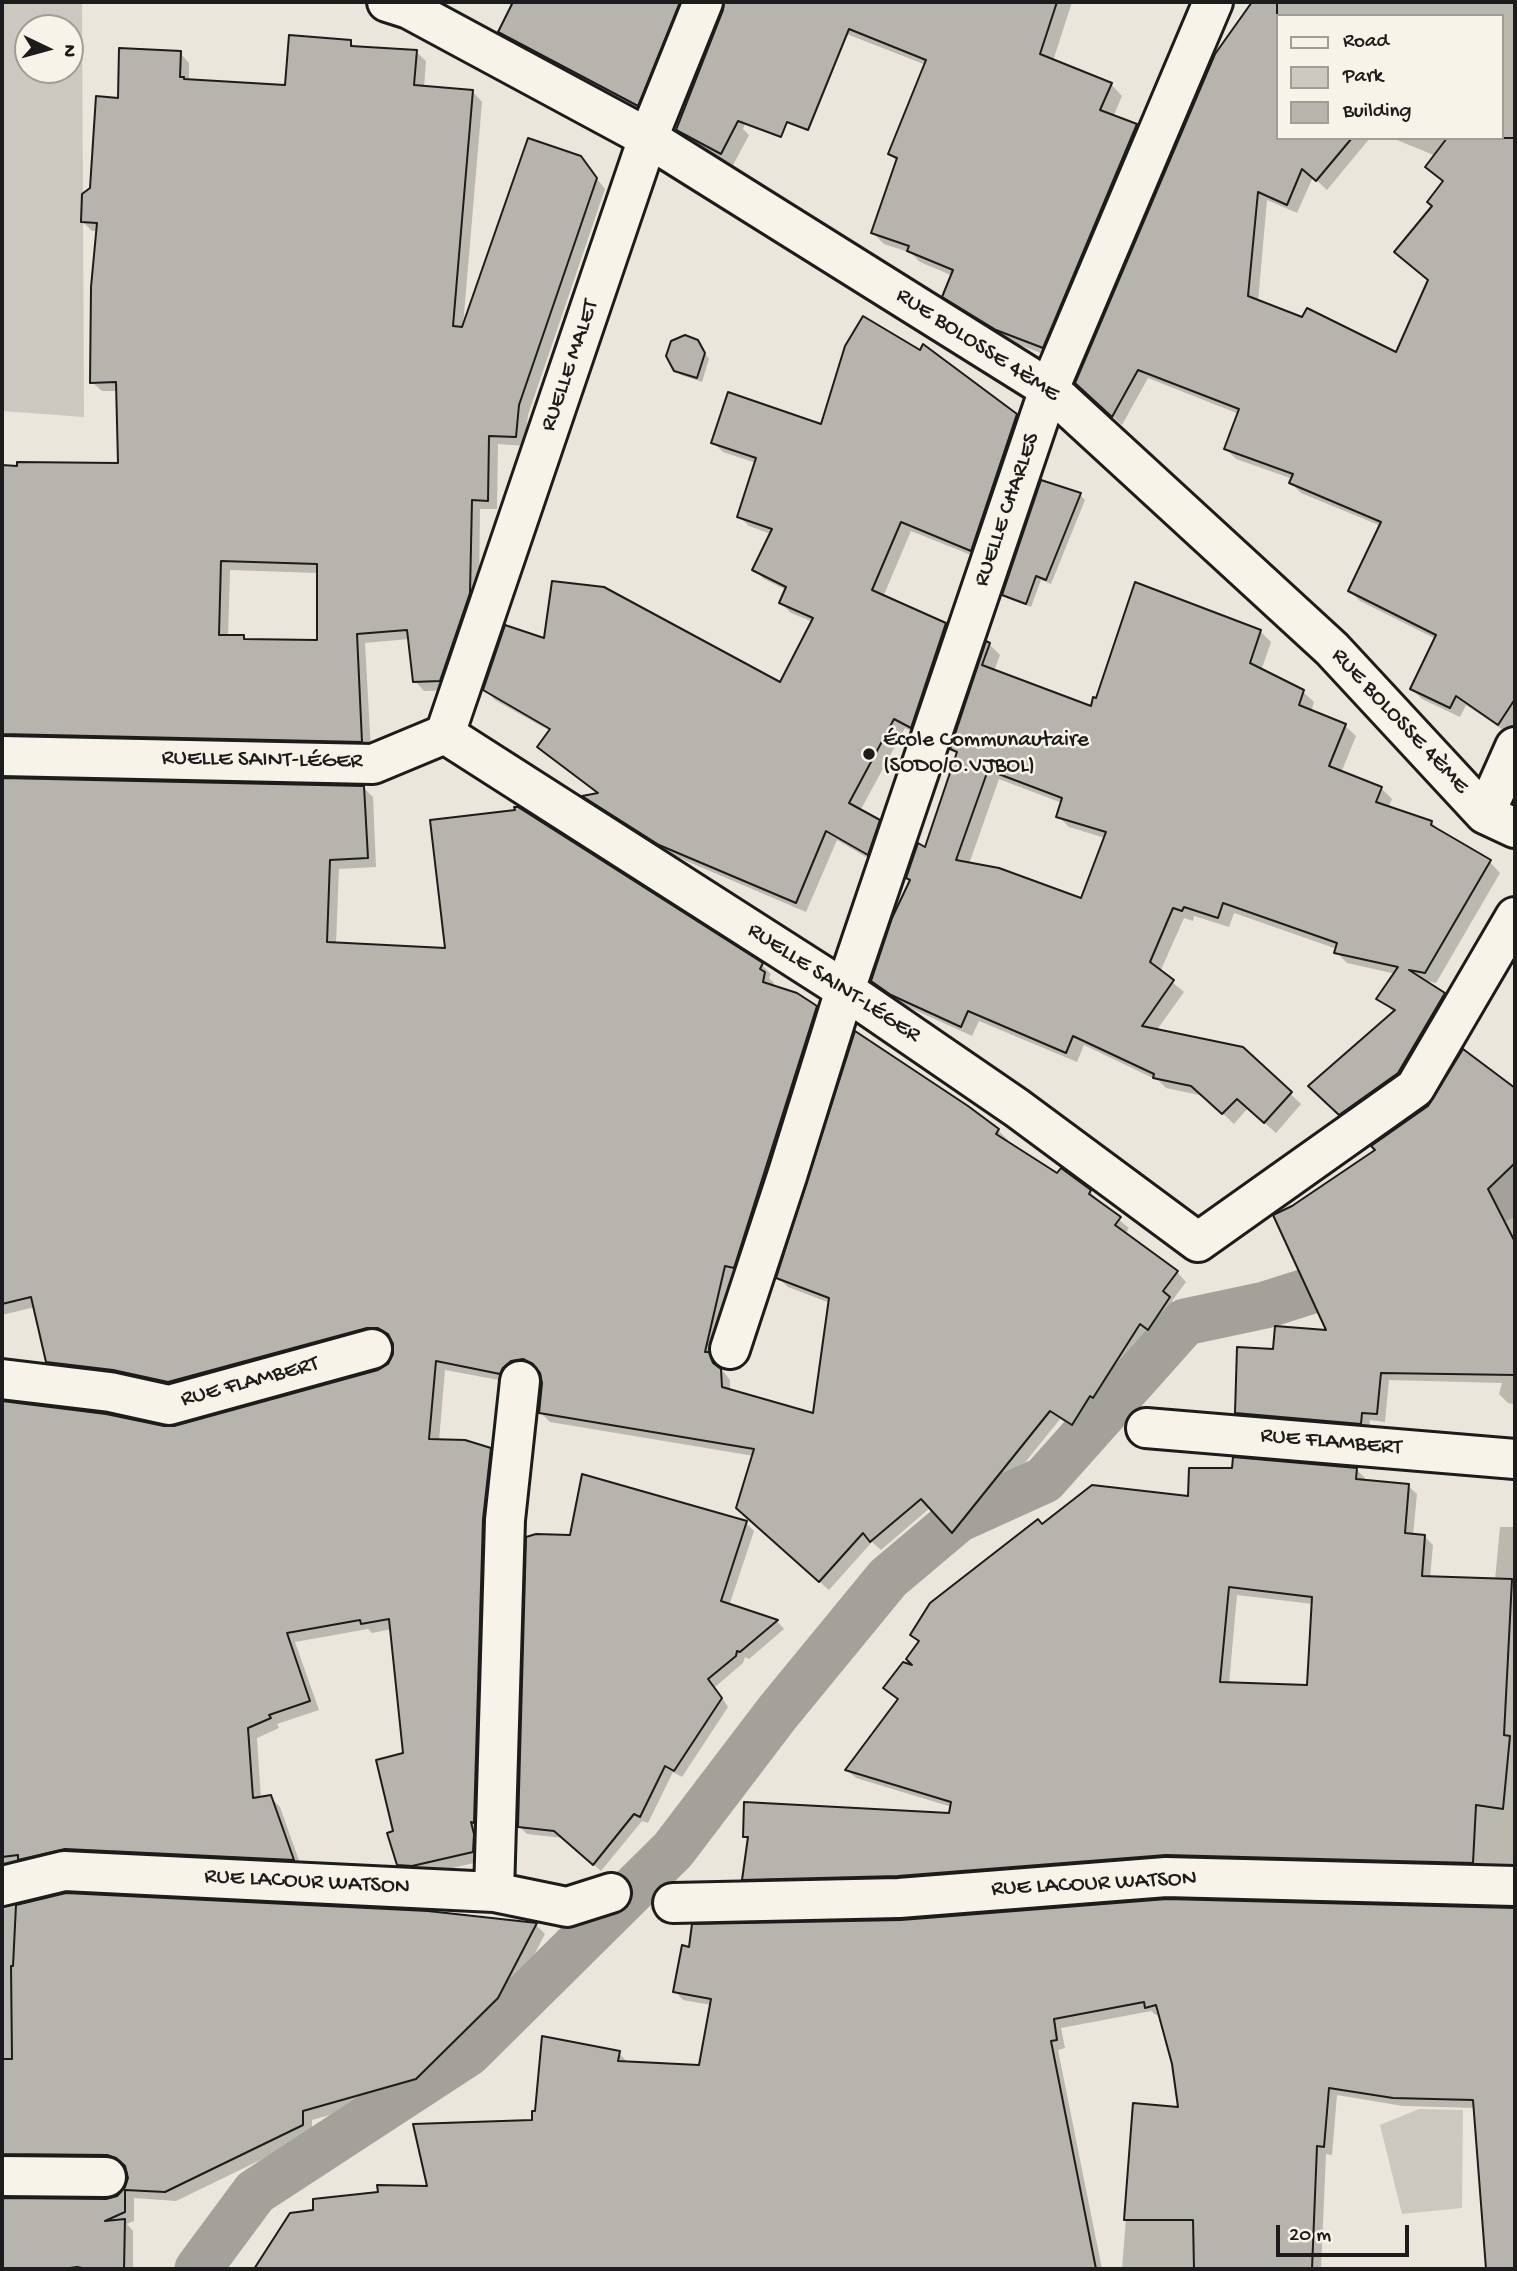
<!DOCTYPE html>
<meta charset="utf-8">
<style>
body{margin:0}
#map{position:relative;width:1517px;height:2271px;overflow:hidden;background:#eae6dc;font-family:"Gochi Hand",sans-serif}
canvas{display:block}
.frame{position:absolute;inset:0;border:4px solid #1c1c1c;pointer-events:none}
.legend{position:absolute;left:1276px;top:14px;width:228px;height:126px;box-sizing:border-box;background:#f7f3e8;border:2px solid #9f9d96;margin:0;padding:9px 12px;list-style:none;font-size:21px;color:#1c1c1c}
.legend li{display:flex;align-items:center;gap:14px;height:35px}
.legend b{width:35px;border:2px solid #9f9d96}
.north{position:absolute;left:14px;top:14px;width:70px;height:70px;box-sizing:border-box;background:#f7f3e8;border:2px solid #9f9d96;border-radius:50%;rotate:95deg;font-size:19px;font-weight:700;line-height:28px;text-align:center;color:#1c1c1c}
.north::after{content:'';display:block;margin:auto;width:24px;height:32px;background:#1c1c1c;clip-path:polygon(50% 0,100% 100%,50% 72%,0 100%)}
.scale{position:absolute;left:1276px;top:2225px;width:133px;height:32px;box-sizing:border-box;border:4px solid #1c1c1c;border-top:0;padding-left:9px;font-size:21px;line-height:24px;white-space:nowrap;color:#1c1c1c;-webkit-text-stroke:5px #f7f3e8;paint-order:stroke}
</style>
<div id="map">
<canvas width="1517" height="2271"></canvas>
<div class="frame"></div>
<ul class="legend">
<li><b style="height:9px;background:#f7f3e8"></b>Road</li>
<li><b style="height:19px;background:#ccc8c0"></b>Park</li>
<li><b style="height:19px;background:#b6b4ac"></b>Building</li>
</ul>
<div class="north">N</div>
<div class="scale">20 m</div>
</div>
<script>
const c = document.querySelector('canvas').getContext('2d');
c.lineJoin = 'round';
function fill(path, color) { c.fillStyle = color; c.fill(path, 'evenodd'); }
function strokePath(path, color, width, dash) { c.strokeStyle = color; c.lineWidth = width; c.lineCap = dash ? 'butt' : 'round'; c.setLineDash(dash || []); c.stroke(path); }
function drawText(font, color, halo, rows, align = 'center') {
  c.font = font + ' "Gochi Hand",sans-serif'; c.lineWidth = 5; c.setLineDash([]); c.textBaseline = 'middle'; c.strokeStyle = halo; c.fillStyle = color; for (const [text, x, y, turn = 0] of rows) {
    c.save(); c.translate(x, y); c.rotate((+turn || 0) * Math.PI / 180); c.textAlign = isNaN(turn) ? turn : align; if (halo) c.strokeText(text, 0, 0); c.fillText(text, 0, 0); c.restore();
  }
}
fill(new Path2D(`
 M2,2H82L84,417L2,411ZM28,28H70V70H28Z
 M1419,2109L1463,2110L1462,2208L1402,2214L1380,2125Z`), '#ccc8c0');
fill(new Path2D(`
 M504,2H698L650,116L513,44L501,32L513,6Z
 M726,2H786L743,129L749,135L733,165L690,142L678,129L725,10Z
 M835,2H1072L1053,61L1111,84L1122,96L1113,117L1136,126L1148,137L1054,358L1009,341L956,308L945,296L953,276L920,262L911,253L884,244L873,233L898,162L890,154L926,65L839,31L828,20Z
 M1253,2H1515V738L1466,705L1460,717L1422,699L1412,689L1436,639L1360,601L1350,591L1381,526L1301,493L1291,483L1293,479L1236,459L1226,449L1239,414L1148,378L1122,425L1087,393ZM1277,16H1501V138H1392L1436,156L1427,167L1444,183L1434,207L1430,281L1397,354L1258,302L1267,200L1297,213L1313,177L1327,190L1370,138H1277Z
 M350,42L357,48L416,52L426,61L424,88L473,92L482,102L463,326L580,157L605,189L528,415L525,446L498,444L497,509H480L479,603L449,690L424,691L415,681L409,639L365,643L371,751L2,746V467L119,465L118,391H102L92,382L98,231H92L82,221L119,100L180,53L189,63V81L287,86ZM230,570L318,573L319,641L246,640L243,637H228Z
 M697,341L709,359L702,382L681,375L675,370Z
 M1016,416L1026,426L981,559L911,531L883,597L945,625L955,635L921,736L905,728L860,811L878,822L889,832L878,864L837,840L806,912L670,854L595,806L586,797L600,795L539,747L550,731L495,700L485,689L546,640L780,684L813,622L791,613L781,603L786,590L764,579L754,569L771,534L749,526L739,516L756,463L723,452L713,442L822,426Z
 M1042,482L1080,495L1085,500L1051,584L1041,580L1031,607L1009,599L1004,594Z
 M1260,631L1271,642L1261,671L1303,692L1314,702L1311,712L1345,726L1356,736L1341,773L1381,788L1392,799L1388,808L1431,822L1443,834L1490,862L1500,873L1436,983L1423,980L1444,995L1455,1005L1409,1084L1351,1125L1310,1086L1395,1013L1379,999L1396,974L1347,963L1336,952L1337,949L1234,913L1229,927L1194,916L1193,921L1184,918L1160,972L1184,992L1156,1031L1242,1049L1301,1104L1276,1133L1248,1108L1234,1124L1204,1096L1166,1088L1159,1081L1084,1045L1077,1062L979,1021L972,1036L904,1005L873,981L926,849L958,754L952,748L989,644L1000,655L994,671L1092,708ZM999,779L1062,803L1058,816L1069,827L1105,838L1082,901L969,864Z
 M2,780L363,787L373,797L376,867L339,869L336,944L762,965L771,974L769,978L774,983L773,987L816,1008L826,1017L734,1275L714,1360L730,1380V1391L814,1415L830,1303L788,1287L778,1278L998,1130L1008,1140L1005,1143L1058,1176L1062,1170L1090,1192L1100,1201L1098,1203L1129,1228L1125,1234L1177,1272L1186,1282L1172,1301L1179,1308L1158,1338L1151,1333L1103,1407L1100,1405L1082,1433L1060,1419L962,1541L931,1507L881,1550L872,1542L829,1590L748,1518L754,1456L550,1422L540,1412L544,1383L541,1371L534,1368L520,1370L510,1382L445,1370L439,1441L490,1449L500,1459L482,1861L423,1875L409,1874L399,1864L395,1832L405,1755L392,1629L372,1633L368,1629L295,1642L319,1710L277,1724L279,1728L257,1738L261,1799L270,1797L280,1807L302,1869L2,1876V1403L106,1415L174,1428L379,1372L389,1365L395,1354L392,1339L377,1337L179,1391L58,1371L48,1361L35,1307L2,1315Z
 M1464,1052L1515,1091V1404L1508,1403L1499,1394L1502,1383L1389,1380L1385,1422L1370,1420L1369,1432L1245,1421L1236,1413L1274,1350L1329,1332L1293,1208L1378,1150L1374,1146L1435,1101Z
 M1356,1469L1365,1478V1482L1408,1486L1417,1494L1413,1536H1424L1433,1545L1430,1578L1495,1580L1500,1527H1515V1872L753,1888L744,1879L749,1841L744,1836L951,1815L952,1807L856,1778L847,1770L899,1701L885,1688L917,1668L920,1643L912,1635L1042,1526ZM1237,1595L1313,1604L1309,1687L1229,1684Z
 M746,1523L754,1531L729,1606L777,1621L784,1629L749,1659L745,1657L743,1663L715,1687L728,1707L682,1777L673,1772L648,1823L642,1821L601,1871L563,1838L527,1834L520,1827L572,1537Z
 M66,1895L536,1925L545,1934L507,2007L425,2088L312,2120V2135L176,2201L134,2198V2221L127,2224L133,2231V2269H2V2200L107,2201L118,2197L127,2188L130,2178L127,2167L118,2164L2,2166V1909Z
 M1167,1901L1515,1909V2245L1494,2250L1476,2108L1403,2106L1337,2095L1332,2155L1326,2154L1321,2269H1122L1135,2105L1180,2109L1174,2063L1161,2014L1156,2015L1151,2011L1061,2028L1065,2048L1058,2050L1102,2269H256L291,2215L430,2187L534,2121L619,2053L627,2062L701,2067L711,2005L683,2000L675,1991L691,1949L901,1922Z`), '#0003');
strokePath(new Path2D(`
 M1440,1233L1457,1218L1515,1191
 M198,2269L255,2192L468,2053L673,1850L778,1712L888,1578L958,1519L1044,1480L1185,1322L1265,1305L1369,1272`), '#a3a19a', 47);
const building = new Path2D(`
 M513,2H680L638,106L498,32Z
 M724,2H1057L1040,54L1112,83L1100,110L1137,124L1043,348L996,330L942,297L953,270L907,251L909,246L871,233L897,158L888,154L926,60L849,29L808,130L787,122L781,137L738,121L721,154L676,130L723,10Z
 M1252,2H1277V138H1352L1316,181L1302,169L1287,205L1258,192L1248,296L1302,317L1307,308L1396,352L1428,280L1394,252L1432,206L1427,202L1443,181L1425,167L1447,138H1515V699L1498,725L1456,696L1450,708L1410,689L1436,635L1348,591L1381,522L1289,483L1293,474L1224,449L1239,409L1138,370L1112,417L1075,383L1215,54Z
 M289,35L351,40V46L417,50L414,85L473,90L453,326L462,327L528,138L581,156L597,178L519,405L516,437L489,436L488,501L472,500L470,593L440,681L413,682L407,630L357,634L362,742L2,734V465L17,466V462L118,463L116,382L90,383L91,287L97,223L81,222L82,194L90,188L96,96L118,98L119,48L181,51L180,77H184V79L285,85ZM221,561L317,564V640L244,639V635H219Z
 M863,316L920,350L923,344L1017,414L971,551L901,522L872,590L946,623L911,728L894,719L849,803L880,820L868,855L826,831L796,903L659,845L582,796L598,793L537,747L550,729L483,690L505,625L544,638L552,581L604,587L780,682L813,618L779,603L786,587L752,570L772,529L737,517L756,458L711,443L728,392L821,424L845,346Z
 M685,335L698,340L705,353L697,378L674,371L666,356L671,341Z
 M1041,480L1081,493L1046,580L1036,576L1026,604L1002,595Z
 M1135,582L1261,630L1250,663L1304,690L1299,705L1346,724L1329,766L1382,787L1376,802L1432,821L1431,825L1491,860L1425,973L1409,970L1445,993L1398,1073L1339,1115L1308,1086L1395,1010L1376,999L1398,967L1334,953L1337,943L1223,903L1218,918L1184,907L1182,911L1173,908L1150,962L1174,980L1142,1026L1243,1047L1292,1092L1264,1123L1237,1099L1222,1114L1191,1086L1153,1078L1154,1074L1073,1036L1066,1053L968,1011L961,1027L891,995L871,981L892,918L910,880L906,878L918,843L925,847L957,752L950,749L986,641L990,643L982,665L1091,706L1093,697L1096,698ZM988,770L1062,798L1056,817L1106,832L1081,898L999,868L956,860Z
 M2,778L364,786L368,858L330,860L327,942L445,948L430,820L515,810L514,807H518L763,963L760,969L765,972L763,982L797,993L817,1006L734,1268L725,1266L705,1352H709L713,1363L721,1369L722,1387L813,1413L829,1298L776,1278L855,1031L968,1106L999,1129L996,1134L1057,1173L1061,1168L1091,1190L1089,1194L1121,1217L1115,1225L1178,1271L1163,1291L1170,1297L1148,1330L1140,1324L1093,1398L1090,1396L1072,1425L1050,1411L952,1533L921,1499L870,1542L863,1533L819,1582L736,1508L754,1449L539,1413L542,1383L540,1373L533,1364L523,1359L511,1361L503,1368L500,1374L436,1361L429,1439L465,1440L491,1448L483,1519L474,1823L471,1822L474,1834L473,1852L412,1866L397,1865L387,1833L393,1831L376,1760L403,1753L389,1619L361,1624L360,1620L287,1633L310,1701L269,1715L271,1718L248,1728L253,1798L271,1795L294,1860L65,1849L18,1860V1855L2,1857V1401L106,1414L164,1426H174L378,1370L388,1364L393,1354V1344L388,1334L378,1328H367L168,1382L113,1370L46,1362L31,1297L2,1304Z
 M1463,1049L1515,1088V1163L1488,1189L1515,1242V1375L1381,1373L1377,1414L1362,1413L1361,1424L1235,1413L1237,1347L1273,1349L1275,1326L1326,1330L1273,1215L1292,1206L1375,1150L1371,1146L1428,1106Z
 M1233,1457L1357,1468L1356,1479L1409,1484L1405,1533L1425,1535L1422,1576L1512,1579L1504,1735L1510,1736L1503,1809L1476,1805L1473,1863L1166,1855L898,1876L742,1880L748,1837H743L744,1802L949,1813L951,1802L845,1770L898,1699L883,1688L903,1662L912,1665L906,1659L919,1641L910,1635L930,1603L1038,1519L1042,1524L1092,1485L1188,1496L1189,1468H1232ZM1229,1587L1312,1597L1307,1685L1220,1682Z
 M582,1474L747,1521L721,1601L778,1620L740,1652L737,1651L736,1656L708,1679L722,1698L674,1771L665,1766L640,1817L634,1814L593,1865L554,1831L518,1827L526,1537L536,1534L570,1535Z
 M66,1893L428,1911L537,1923L498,1998L416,2079L303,2111V2125L165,2192L125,2190V2212L105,2221L125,2219L124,2269H87L77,2267L63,2269H2V2198L106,2199L117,2196L125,2187L128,2178L125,2166L116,2158L107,2155L2,2154V2059H12L11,1966H13L16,1905Z
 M1167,1899L1515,1908V2269H1486L1473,2100L1393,2098L1329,2088L1324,2147L1317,2146L1312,2269H1194L1193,2220H1124L1133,2103L1178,2107L1172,2064L1156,2005L1145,2008L1144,2002L1054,2019L1057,2040L1051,2041L1096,2269H254L290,2213L313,2210V2199L378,2192L377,2185L427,2186L413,2124L532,2120V2111H535L542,2036L620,2051L618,2061L699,2065L711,1999L673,1992L682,1945L689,1947L692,1924L901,1920Z`);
fill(building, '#b6b4ac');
strokePath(building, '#1c1c1c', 2);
const minor = new Path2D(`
 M387,2L409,9L648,138L1049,389L1332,649L1485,814L1515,828
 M445,734L845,990L1017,1108L1198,1242L1415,1088L1515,917
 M445,734L648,138L703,2
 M2,756L373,764L445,734
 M1485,814L1515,747
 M730,1349L787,1176L845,990L1049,389L1213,2
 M2,1379L110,1392L169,1405L372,1349
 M1146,1428L1515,1459
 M2,1886L64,1871L494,1892L567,1907L611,1893
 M494,1892L505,1520L520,1381
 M673,1903L899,1898L1166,1877L1515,1886
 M2,2176L106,2177`);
strokePath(minor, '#1c1c1c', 44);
strokePath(minor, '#f7f3e8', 38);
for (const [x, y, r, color] of [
 [869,754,7,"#1c1c1c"]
]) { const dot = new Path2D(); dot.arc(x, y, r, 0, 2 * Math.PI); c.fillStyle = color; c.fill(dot); strokePath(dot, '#f7f3e8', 2.5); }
drawText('23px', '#1c1c1c', '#f7f3e8', [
 ["RUE BOLOSSE 4ÈME",977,346,33],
 ["RUELLE MALET",571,366,-71],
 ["RUELLE CHARLES",1008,510,-71],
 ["RUE BOLOSSE 4ÈME",1399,722,47],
 ["RUELLE SAINT-LÉGER",262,761,1],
 ["RUELLE SAINT-LÉGER",833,984,33],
 ["RUE FLAMBERT",250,1383,-15],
 ["RUE FLAMBERT",1331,1443,5],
 ["RUE LACOUR WATSON",307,1883,3],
 ["RUE LACOUR WATSON",1094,1885,-3]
]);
drawText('23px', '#1c1c1c', '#f7f3e8', [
 ["École Communautaire",883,741],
 ["(SODO/O.VJBOL)",883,767]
], 'left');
</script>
